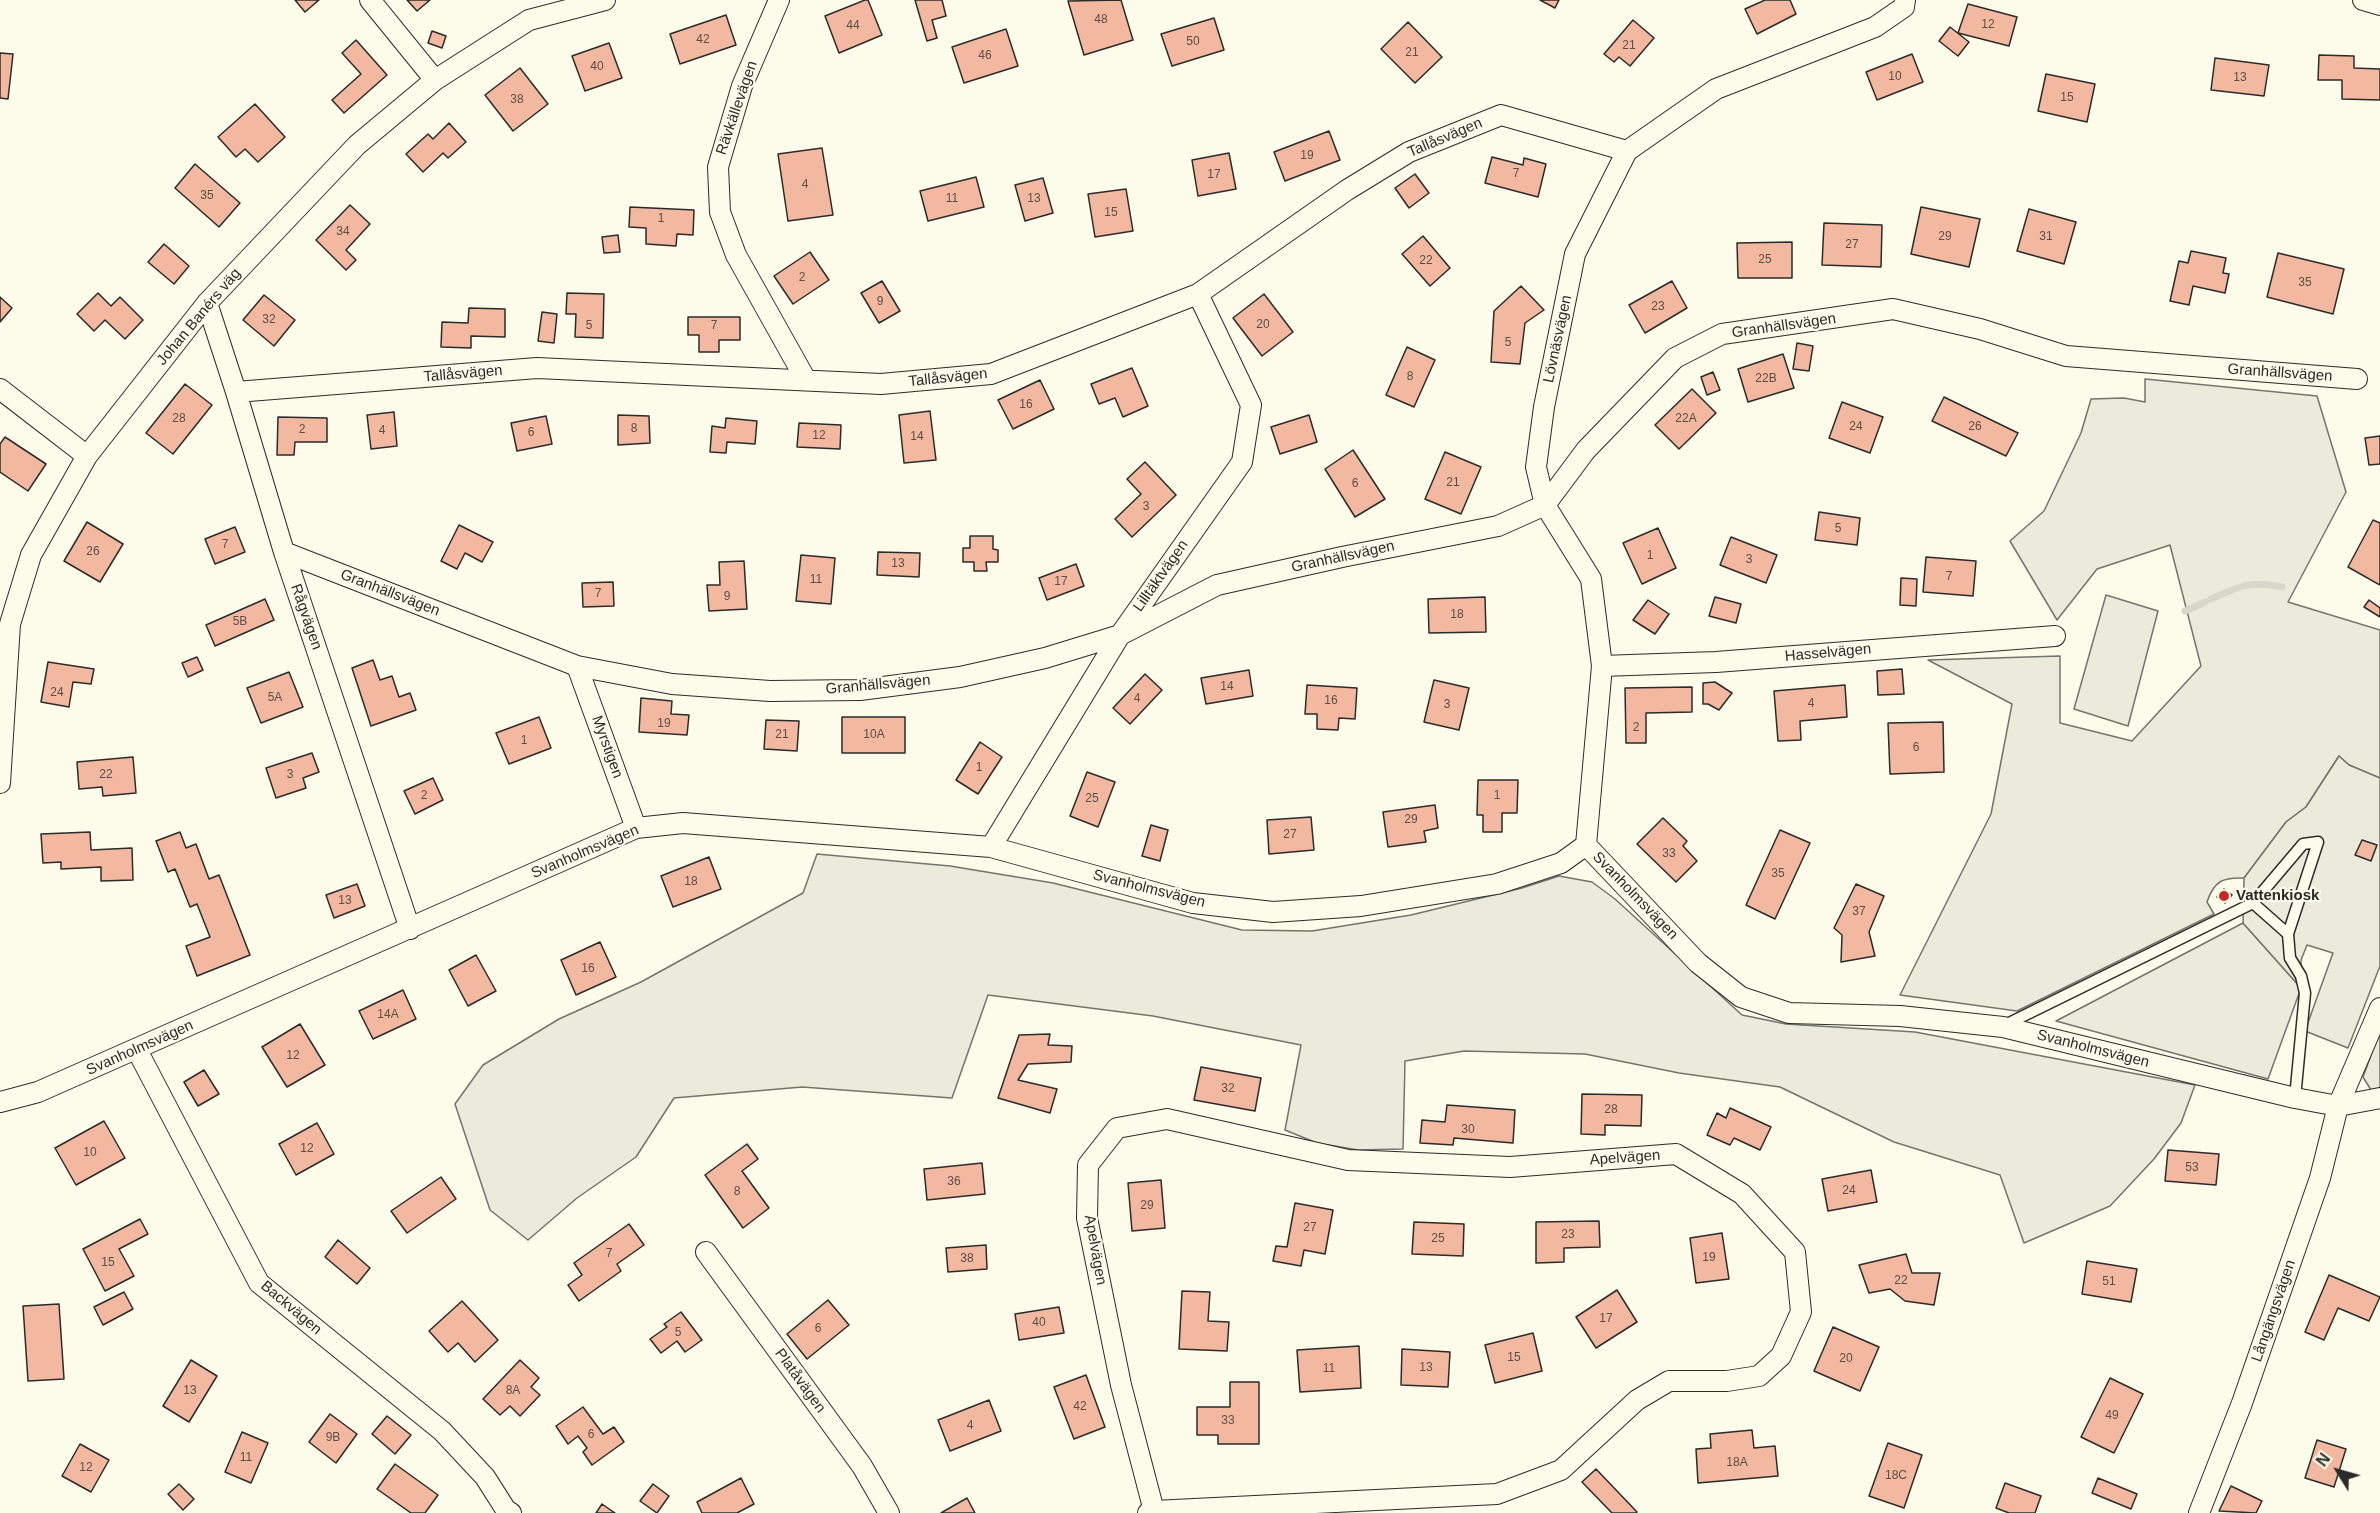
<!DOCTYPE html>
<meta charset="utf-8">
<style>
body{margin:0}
#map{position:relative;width:2380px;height:1513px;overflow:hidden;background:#fdfbea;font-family:Arial,sans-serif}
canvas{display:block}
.north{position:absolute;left:2308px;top:1441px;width:60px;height:60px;-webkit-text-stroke:4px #fdfbea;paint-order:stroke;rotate:307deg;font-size:16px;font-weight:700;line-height:24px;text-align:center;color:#2b2b2b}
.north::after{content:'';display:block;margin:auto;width:21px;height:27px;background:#2b2b2b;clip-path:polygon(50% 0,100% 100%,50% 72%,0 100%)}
</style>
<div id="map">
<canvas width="2380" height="1513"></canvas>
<div class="north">N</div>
</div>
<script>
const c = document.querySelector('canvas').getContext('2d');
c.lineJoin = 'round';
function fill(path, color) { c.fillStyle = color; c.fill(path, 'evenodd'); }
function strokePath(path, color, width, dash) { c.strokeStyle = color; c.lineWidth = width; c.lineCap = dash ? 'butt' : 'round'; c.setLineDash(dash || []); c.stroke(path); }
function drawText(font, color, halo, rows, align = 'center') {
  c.font = font + ' Arial,sans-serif'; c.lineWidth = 4.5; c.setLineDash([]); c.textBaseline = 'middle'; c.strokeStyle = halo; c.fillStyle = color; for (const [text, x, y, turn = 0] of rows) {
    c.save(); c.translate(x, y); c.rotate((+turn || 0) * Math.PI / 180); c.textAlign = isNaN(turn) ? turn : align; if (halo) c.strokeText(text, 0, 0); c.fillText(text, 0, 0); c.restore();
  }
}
const green = new Path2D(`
 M2145,379L2317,396L2346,492L2288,602L2380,630V778L2349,765L2339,756L2306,807L2286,822L2244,878C2223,877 2214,881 2207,902L2214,914L2017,1011L1900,995L1991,814L2012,704L1928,660L2060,656V723L2132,741L2201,666L2170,545L2097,569L2057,620L2010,541L2044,511L2081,433L2091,399L2124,398L2145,402Z
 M2106,595L2158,611L2128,726L2074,709Z
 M817,854L950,866L1053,883L1242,930L1312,931L1411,915L1522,888L1559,876L1592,882L1615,899L1742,1015L1786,1024L1915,1032L2195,1085L2181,1123L2154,1159L2110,1206L2024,1243L2000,1175L1894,1142L1780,1087L1679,1073L1585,1054L1464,1051L1405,1061L1403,1149L1358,1150L1317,1143L1285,1130L1301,1045L1153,1016L988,995L952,1098L802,1087L674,1098L636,1157L577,1198L528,1240L490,1210L455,1104L483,1065L559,1019L641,982L803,893Z
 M2243,923L2301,988L2268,1079L2056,1021Z
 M2380,1031V1088L2371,1090L2363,1077Z`);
fill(green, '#ecebdb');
strokePath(green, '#74746e', 1.5);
const parking = new Path2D(`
 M2339,756L2349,765L2380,778V966L2348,1048L2305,1031L2333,953L2307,945L2301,960V988L2243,923L2244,878L2286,822L2306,807Z`);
fill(parking, '#eceadb');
strokePath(parking, '#74746e', 1.5);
strokePath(new Path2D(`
 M2211,599C2240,586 2250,580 2282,587
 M2185,611L2205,602`), '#d8d7c9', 7);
const building = new Path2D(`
 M295,0H319L305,12Z
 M407,0H430L417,11Z
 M865,0H868L882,35L839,53L825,16Z
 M915,0H942L946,16L932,20L937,38L927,41Z
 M1121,0L1133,40L1084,55L1068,1Z
 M1540,0H1559L1555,8Z
 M1765,0H1790L1796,14L1757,34L1745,9Z
 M1968,4L2017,17L2009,46L1958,33Z
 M726,15L736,45L680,64L670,34Z
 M1214,18L1224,50L1172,66L1161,34Z
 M1633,20L1654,38L1630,66L1619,57L1614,62L1604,54Z
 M1408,22L1442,57L1415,83L1381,49Z
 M1950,27L1969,42L1958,56L1939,41Z
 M1006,29L1018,66L964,83L952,47Z
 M432,31L446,36L442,48L428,43Z
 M356,40L387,75L344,113L332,100L361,74L342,53Z
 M609,43L622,78L585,91L572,56Z
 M0,53L13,54L8,99L0,98Z
 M1912,54L1923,82L1877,100L1866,72Z
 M2319,55L2354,56V68L2380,69V100L2342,99V80H2318Z
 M2215,58L2269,65L2264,96L2211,90Z
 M520,68L548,104L513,131L485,95Z
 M2046,74L2095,84L2087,122L2038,111Z
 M255,104L285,137L258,162L245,149L236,157L218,137Z
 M449,123L466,142L448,158L443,153L423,172L406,154L428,134L433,139Z
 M1329,131L1340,160L1285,181L1274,152Z
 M822,148L833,215L788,221L778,154Z
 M1229,153L1236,189L1198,196L1192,160Z
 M1492,157L1523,165L1524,158L1546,164L1538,197L1485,183Z
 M195,164L240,203L219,227L175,188Z
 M1415,174L1429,193L1409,208L1395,188Z
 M976,177L984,207L928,221L920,191Z
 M1043,178L1053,213L1025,221L1015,185Z
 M1126,189L1133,231L1095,237L1088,194Z
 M350,205L370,224L346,250L356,260L346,270L316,240Z
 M630,207L694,210L693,235L677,234L676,246L646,244V228L629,227Z
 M1921,207L1980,219L1969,267L1911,254Z
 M2029,209L2076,222L2064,264L2017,251Z
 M1824,223L1882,225L1881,267L1822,265Z
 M618,235L620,252L604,253L602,237Z
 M1423,236L1450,268L1430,286L1402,254Z
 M1792,242V278H1738L1737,243Z
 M164,244L189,266L174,284L148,262Z
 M2191,251L2226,258L2223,273L2229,274L2225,293L2193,286L2189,305L2170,301L2179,261L2188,263Z
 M810,252L829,280L793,304L774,276Z
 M2278,253L2344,269L2333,314L2267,297Z
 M882,281L900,311L879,323L861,293Z
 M1672,281L1687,308L1645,333L1629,305Z
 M1521,286L1544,310L1525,323L1520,364L1491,362L1494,311Z
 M98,293L111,306L120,297L143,320L125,339L105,320L94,331L77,314Z
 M567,293L604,294L603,338L575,337L576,314H566Z
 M1264,294L1293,332L1262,356L1233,318Z
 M264,295L295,320L274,346L243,320Z
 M0,297L12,308L0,322Z
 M469,308L505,309V337L471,336V348L441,347L442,322L468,323Z
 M542,312L557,314L554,343L538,341Z
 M688,317H740V340H719V352H699V335H688Z
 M1797,343L1813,346L1809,371L1793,369Z
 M1407,347L1435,360L1414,407L1386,395Z
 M1783,354L1794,388L1748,402L1738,369Z
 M1132,368L1148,406L1123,417L1115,398L1099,404L1091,384Z
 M1713,372L1720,390L1707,395L1701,377Z
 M1040,380L1054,409L1013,429L998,400Z
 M185,384L212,405L173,454L146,433Z
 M1692,389L1716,413L1679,449L1655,425Z
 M1944,397L2018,433L2006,456L1932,421Z
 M1842,402L1883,417L1870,453L1829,438Z
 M930,411L936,460L904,463L899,415Z
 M394,412L397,446L371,449L367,415Z
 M618,415L649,416L650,443L618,445Z
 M1309,415L1317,442L1280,454L1271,427Z
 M546,416L552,444L517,451L511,423Z
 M278,417L327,418V442H295L294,455H277Z
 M726,418L757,421L755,444L727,442L726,453L710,452L712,426L725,428Z
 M799,423L841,425L840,449L797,447Z
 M2380,436V464L2369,465L2365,438Z
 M5,437L46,464L28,491L0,472V444Z
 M1353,450L1385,499L1355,517L1325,469Z
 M1445,452L1481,467L1461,514L1425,499Z
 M1145,462L1176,495L1132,537L1115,519L1141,494L1127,479Z
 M1819,512L1860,518L1857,545L1815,540Z
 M2373,520L2380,523V585L2348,567Z
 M87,522L123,544L100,582L64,561Z
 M459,525L493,542L482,562L465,553L457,569L441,561Z
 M235,527L245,552L215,564L205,539Z
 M1658,528L1676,568L1642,584L1623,543Z
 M970,536H993V549L998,550V562H986L987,571H974V562H963V548H970Z
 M1731,537L1777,555L1766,583L1720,565Z
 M878,552L920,553L919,577L877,575Z
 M801,555L835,558L831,604L796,601Z
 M1926,557L1976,561L1973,596L1923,592Z
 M744,561L747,609L709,611L707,585H720L719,562Z
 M1076,564L1084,586L1047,600L1039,578Z
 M1901,578L1917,579L1916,606L1900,605Z
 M613,582L614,606L583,607L582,583Z
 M1485,597L1486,632L1429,633L1428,599Z
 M1715,597L1741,604L1736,623L1709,616Z
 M265,599L274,620L215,646L206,625Z
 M1648,600L1669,614L1655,634L1633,620Z
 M2369,600L2380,608V617L2364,607Z
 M197,657L203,670L188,677L182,663Z
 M373,660L380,680L392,676L399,697L410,693L416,710L371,726L352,668Z
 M48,662L94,669L91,684L73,682L69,707L41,702Z
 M1902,669L1904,694L1878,695L1877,671Z
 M1249,670L1253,696L1206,704L1201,678Z
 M289,672L303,707L261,723L247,688Z
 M1145,674L1162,690L1130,724L1113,708Z
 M1434,680L1469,688L1459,730L1424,722Z
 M1715,682L1732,693L1719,710L1708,704H1703V683Z
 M1307,685L1357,688L1355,719L1339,718L1338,730L1317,729V714H1305Z
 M1845,685L1847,717L1800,721L1801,740L1778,741L1774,691Z
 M1692,687V712L1646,713V743H1626L1625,688Z
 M641,698L672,701L671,714L689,715L687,735L639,732Z
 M539,717L551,748L509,764L496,733Z
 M842,717H905V753H842Z
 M766,720L799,721L797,751L764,749Z
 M1943,722L1944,772L1890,774L1888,723Z
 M980,742L1002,757L978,794L956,780Z
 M312,753L319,772L303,778L306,788L276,798L266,768Z
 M133,757L136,793L103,796L102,787L79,789L77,762Z
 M1087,772L1115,782L1098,827L1070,816Z
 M433,778L443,800L415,814L404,791Z
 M1478,780H1518L1517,813H1502V832H1483V815H1477Z
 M1435,805L1438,828L1424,831L1426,842L1388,847L1383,812Z
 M1311,817L1314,850L1269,854L1267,820Z
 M1663,818L1687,841L1683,846L1697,861L1676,882L1637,844Z
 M1151,825L1168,830L1160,861L1142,856Z
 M1780,830L1810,843L1775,919L1746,905Z
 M90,832L91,850L132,848L133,880L101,881V867L61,869V862L43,863L41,834Z
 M180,832L186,848L196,844L209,879L219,875L250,955L197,976L186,946L210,937L197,904L190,907L175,869L168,872L156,841Z
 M2362,840L2377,845L2371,861L2355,855Z
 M709,857L721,889L673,907L661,876Z
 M357,884L365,906L334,918L326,895Z
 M1856,884L1884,896L1869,932L1875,956L1841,962L1842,935L1834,928Z
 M2224,889L2232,895L2225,903L2217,897Z
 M600,942L616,977L576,995L561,960Z
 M476,955L496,991L468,1006L449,970Z
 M403,990L416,1019L373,1039L359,1011Z
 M300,1024L325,1065L287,1087L262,1047Z
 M1050,1034L1048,1045L1072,1046L1071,1062L1028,1064L1018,1080L1057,1089L1050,1113L998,1098L1019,1035Z
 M1201,1067L1261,1078L1255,1111L1194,1100Z
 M204,1070L219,1094L198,1106L184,1082Z
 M1582,1094L1642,1095L1641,1126L1605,1125V1135L1581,1134Z
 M1447,1105L1515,1110L1513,1143L1454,1138L1453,1145L1420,1143L1422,1120L1445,1122Z
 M1730,1108L1771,1127L1760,1150L1734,1138L1730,1145L1707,1135L1717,1113L1726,1118Z
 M104,1121L125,1158L76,1185L55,1148Z
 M317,1123L334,1154L296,1175L279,1144Z
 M747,1144L758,1159L742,1171L769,1208L743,1228L705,1175Z
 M2168,1150L2219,1154L2216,1185L2165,1181Z
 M982,1163L985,1194L927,1200L924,1169Z
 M1871,1170L1877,1202L1828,1211L1822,1179Z
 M441,1177L456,1199L407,1233L391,1211Z
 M1161,1180L1165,1228L1132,1231L1128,1183Z
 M1295,1203L1333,1210L1325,1254L1304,1250L1301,1266L1273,1261L1276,1246L1287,1247Z
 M140,1219L148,1234L119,1249L134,1276L105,1291L83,1249Z
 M1599,1221L1600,1247L1564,1248V1262L1536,1263V1222Z
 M1414,1222L1464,1224L1463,1256L1412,1254Z
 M629,1224L644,1245L617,1264L621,1271L579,1301L568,1285L582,1275L574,1263Z
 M1722,1233L1729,1279L1696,1283L1690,1238Z
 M338,1240L370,1268L357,1284L325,1257Z
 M986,1245L987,1269L948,1272L946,1248Z
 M1906,1254L1912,1273H1940L1934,1305L1905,1301L1890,1289L1869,1293L1859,1265Z
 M2087,1261L2137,1269L2131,1302L2082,1294Z
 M2329,1275L2380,1297L2369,1321L2338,1308L2324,1340L2305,1332Z
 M1617,1290L1637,1322L1596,1348L1576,1317Z
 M1182,1291L1210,1292L1208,1321L1229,1322L1227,1351L1179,1349Z
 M124,1292L133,1309L103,1325L94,1307Z
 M828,1300L849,1325L807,1359L787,1334Z
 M462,1301L498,1340L475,1362L458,1343L448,1352L429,1331Z
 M59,1304L64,1379L28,1381L23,1306Z
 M1059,1307L1064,1333L1019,1340L1015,1314Z
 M681,1312L702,1340L685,1352L677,1341L661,1353L650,1339L667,1327L664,1324Z
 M1833,1327L1879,1347L1860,1391L1814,1371Z
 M1533,1333L1542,1371L1495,1383L1485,1345Z
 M1359,1346L1361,1388L1300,1392L1297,1350Z
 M1402,1349L1450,1352L1448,1387L1401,1385Z
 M191,1360L217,1376L189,1422L163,1406Z
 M520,1360L539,1378L531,1387L540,1395L520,1416L510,1406L500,1415L483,1399Z
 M1086,1375L1105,1427L1074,1439L1054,1387Z
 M2110,1378L2143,1394L2114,1453L2081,1437Z
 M1230,1382H1259V1444H1218V1435H1197V1407H1230Z
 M989,1400L1001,1431L950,1451L938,1420Z
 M583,1407L603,1434L614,1427L624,1442L592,1465L583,1452L587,1448L578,1436L568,1444L556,1426Z
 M330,1414L357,1434L336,1463L309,1442Z
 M387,1416L411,1435L395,1454L372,1434Z
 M1752,1430L1754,1448L1775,1446L1778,1476L1698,1483L1696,1449L1711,1448L1710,1434Z
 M242,1432L268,1443L251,1483L225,1472Z
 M2317,1440L2346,1449L2334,1487L2305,1478Z
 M1888,1443L1922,1455L1904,1508L1869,1496Z
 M80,1444L109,1460L91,1492L62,1476Z
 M395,1464L438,1495L425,1513H411L377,1489Z
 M1596,1469L1637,1512L1636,1513H1612L1582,1482Z
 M741,1478L754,1504L737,1513H702L697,1502Z
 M2098,1478L2137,1494L2131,1509L2092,1493Z
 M2005,1483L2041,1496L2035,1513H2009L1996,1508Z
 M179,1484L194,1499L183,1510L168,1494Z
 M653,1484L669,1496L657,1513L640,1501Z
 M2231,1486L2262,1501L2256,1513L2219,1511Z
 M967,1498L975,1513H941Z
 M602,1504L615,1513H596Z`);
fill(building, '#f2b8a0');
strokePath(building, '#2b2b2b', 1.5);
const service = new Path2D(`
 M2253,903L2288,934
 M2003,1026L2253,903L2303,844L2318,842L2288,934L2290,958L2301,976L2305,993L2295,1098`);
const minor = new Path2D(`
 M370,0L435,80
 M779,0L742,86L718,167L720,212L736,255L806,380
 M2363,0L2380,5
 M207,303L236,392L284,552L410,929
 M0,389L87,456
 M236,392L537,368L881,384L991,374L1198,294L1347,190L1409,152L1501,115L1627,151
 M284,552L577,666L672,684L770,691L860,690L960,677L1045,658L1120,635L1217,585L1342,557L1498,526L1545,505L1586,450L1675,358L1722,334L1893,309L1980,329L2066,356L2357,379
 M577,666L636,828
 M1602,666L1716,662L2055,636
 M0,783L10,624L31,555L87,456L207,303L357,145L435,80L529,20L605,0
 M1586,845L1602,666L1591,579L1545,505L1536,467L1544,407L1575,254L1627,151L1716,89L1875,27L1904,7L1905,0
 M991,847L1120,635L1242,462L1251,405L1198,294
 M137,1050L259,1283L442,1431L485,1477L506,1510L511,1513
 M0,1102L38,1092L636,828L683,823L991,847L1193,903L1273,912L1361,906L1497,884L1561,863L1586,845L1698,963L1741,997L1789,1013L1900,1016L2003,1027L2295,1098L2338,1106L2380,1098
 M706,1252L862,1466L889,1513
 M1148,1513L1154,1511L1497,1494L1561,1470L1637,1400L1669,1381H1727L1759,1376L1781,1356L1801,1312L1795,1252L1742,1194L1676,1154L1510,1167L1348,1160L1167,1119L1117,1128L1088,1165L1087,1218L1121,1385L1154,1511
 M2199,1513L2242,1403L2320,1178L2338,1106L2380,1008`);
strokePath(service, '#2b2b2b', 13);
strokePath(minor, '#2b2b2b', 22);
strokePath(service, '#fdfbea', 10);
strokePath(minor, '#fdfbea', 20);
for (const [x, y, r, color] of [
 [2224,896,6,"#c62828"]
]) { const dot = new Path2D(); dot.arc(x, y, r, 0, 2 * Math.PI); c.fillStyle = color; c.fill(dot); strokePath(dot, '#fdfbea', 2); }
drawText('12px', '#5d4e48', null, [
 ["48",1101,20],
 ["12",1988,25],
 ["44",853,26],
 ["42",703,40],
 ["50",1193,42],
 ["21",1629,46],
 ["21",1412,53],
 ["46",985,56],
 ["40",597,67],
 ["10",1895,77],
 ["13",2240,78],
 ["15",2067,98],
 ["38",517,100],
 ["19",1307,156],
 ["7",1516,174],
 ["17",1214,175],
 ["4",805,185],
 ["35",207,196],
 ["11",952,199],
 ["13",1034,199],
 ["15",1111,213],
 ["1",661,219],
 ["34",343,232],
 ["29",1945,237],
 ["31",2046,237],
 ["27",1852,245],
 ["25",1765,260],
 ["22",1426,261],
 ["2",802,278],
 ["35",2305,283],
 ["9",880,302],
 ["23",1658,307],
 ["32",269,320],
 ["20",1263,325],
 ["5",589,326],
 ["7",714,326],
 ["5",1508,343],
 ["8",1410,377],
 ["22B",1766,379],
 ["16",1026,405],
 ["28",179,419],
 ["22A",1686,419],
 ["24",1856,427],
 ["26",1975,427],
 ["8",634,429],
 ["2",302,430],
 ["4",382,431],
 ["6",531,433],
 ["12",819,436],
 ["14",917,437],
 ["21",1453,483],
 ["6",1355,484],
 ["3",1146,507],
 ["5",1838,529],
 ["7",225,545],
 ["26",93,552],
 ["1",1650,556],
 ["3",1749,560],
 ["13",898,564],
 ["7",1949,577],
 ["11",816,580],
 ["17",1061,582],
 ["7",598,594],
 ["9",727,597],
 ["18",1457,615],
 ["5B",240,622],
 ["14",1227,687],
 ["24",57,693],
 ["5A",275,698],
 ["4",1137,699],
 ["16",1331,701],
 ["4",1811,704],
 ["3",1447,705],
 ["19",664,724],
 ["2",1636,728],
 ["21",782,735],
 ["10A",874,735],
 ["1",524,741],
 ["6",1916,748],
 ["1",979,768],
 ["22",106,775],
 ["3",290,775],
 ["2",424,796],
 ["1",1497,796],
 ["25",1092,799],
 ["29",1411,820],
 ["27",1290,835],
 ["33",1669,854],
 ["35",1778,874],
 ["18",691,882],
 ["13",345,901],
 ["37",1859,912],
 ["16",588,969],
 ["14A",388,1015],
 ["12",293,1056],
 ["32",1228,1089],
 ["28",1611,1110],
 ["30",1468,1130],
 ["12",307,1149],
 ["10",90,1153],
 ["53",2192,1168],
 ["36",954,1182],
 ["24",1849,1191],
 ["8",737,1192],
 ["29",1147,1206],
 ["27",1310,1228],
 ["23",1568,1235],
 ["25",1438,1239],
 ["7",609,1254],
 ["19",1709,1258],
 ["38",967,1259],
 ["15",108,1263],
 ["22",1901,1281],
 ["51",2109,1282],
 ["17",1606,1319],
 ["40",1039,1323],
 ["6",818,1329],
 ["5",678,1333],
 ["15",1514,1358],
 ["20",1846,1359],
 ["13",1426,1368],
 ["11",1329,1369],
 ["13",190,1391],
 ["8A",513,1391],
 ["42",1080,1407],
 ["49",2112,1416],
 ["33",1228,1421],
 ["4",970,1426],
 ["6",591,1435],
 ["9B",333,1438],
 ["11",246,1458],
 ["18A",1737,1463],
 ["12",86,1468],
 ["18C",1896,1476]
]);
drawText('15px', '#2b2b2b', '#fdfbea', [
 ["Rävkällevägen",737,108,-71],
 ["Tallåsvägen",1445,138,-23],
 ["Johan Banérs väg",199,317,-50],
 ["Granhällsvägen",1784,326,-8],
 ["Lövnäsvägen",1558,339,-78],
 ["Granhällsvägen",2280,373,4],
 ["Tallåsvägen",463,374,-5],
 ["Tallåsvägen",948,378,-6],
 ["Granhällsvägen",1343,557,-12],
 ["Lilltäktvägen",1161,576,-55],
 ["Granhällsvägen",390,593,21],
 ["Rågvägen",306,617,71],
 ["Hasselvägen",1828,653,-5],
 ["Granhällsvägen",878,685,-5],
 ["Myrstigen",607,747,70],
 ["Svanholmsvägen",585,852,-23],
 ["Svanholmsvägen",1149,889,14],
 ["Svanholmsvägen",1635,896,46],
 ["Svanholmsvägen",140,1048,-24],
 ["Svanholmsvägen",2093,1049,14],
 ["Apelvägen",1625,1158,-4],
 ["Apelvägen",1095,1250,80],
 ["Backvägen",291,1308,40],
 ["Långängsvägen",2274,1311,-71],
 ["Platåvägen",800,1381,54]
]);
drawText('bold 15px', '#2b2b2b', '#fdfbea', [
 ["Vattenkiosk",2236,896]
], 'left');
</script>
